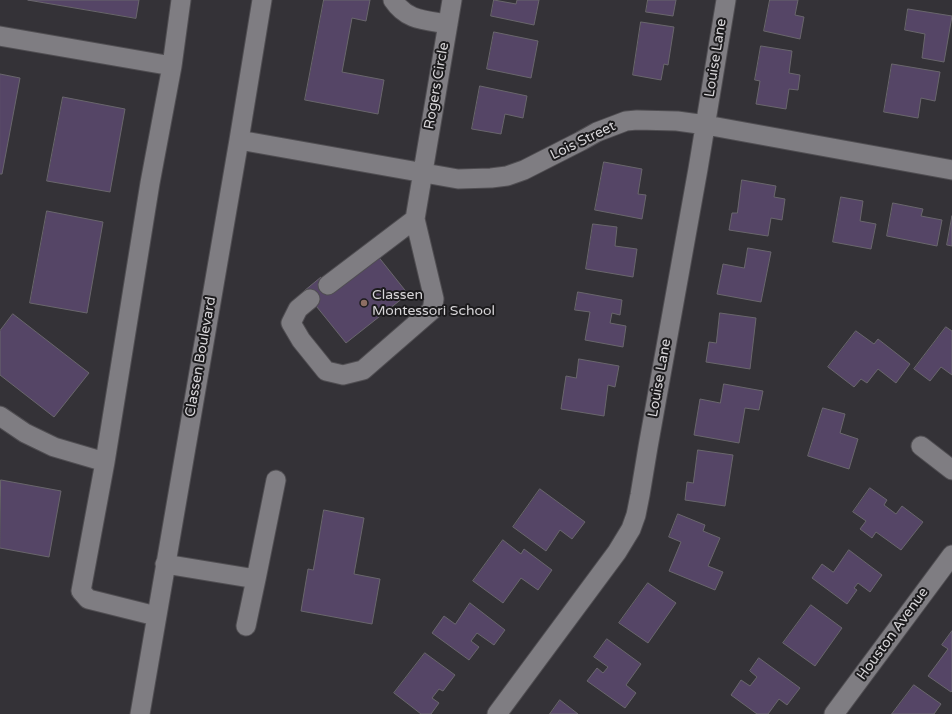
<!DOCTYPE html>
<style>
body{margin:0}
canvas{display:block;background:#343237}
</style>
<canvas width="952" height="714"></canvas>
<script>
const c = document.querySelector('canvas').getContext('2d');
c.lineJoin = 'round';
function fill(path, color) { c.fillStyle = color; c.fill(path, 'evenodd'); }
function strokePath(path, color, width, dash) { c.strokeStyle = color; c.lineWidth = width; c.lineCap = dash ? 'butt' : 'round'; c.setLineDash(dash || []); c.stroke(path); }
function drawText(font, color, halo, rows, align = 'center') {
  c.font = font + ' "Varela Round",sans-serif'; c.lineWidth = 4; c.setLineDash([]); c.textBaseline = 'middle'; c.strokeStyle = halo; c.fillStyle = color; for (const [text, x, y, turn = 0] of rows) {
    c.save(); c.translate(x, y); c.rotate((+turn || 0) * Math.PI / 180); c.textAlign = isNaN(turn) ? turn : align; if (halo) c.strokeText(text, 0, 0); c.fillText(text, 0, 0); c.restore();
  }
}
const building = new Path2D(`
 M28,0H139L136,18Z
 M324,0H370L366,21L352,18L342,72L384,80L378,114L305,100Z
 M494,0L516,4L517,0H539L534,25L491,16Z
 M648,0H676L673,16L646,12Z
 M770,0H798L795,15L804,17L800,39L764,31Z
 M908,9L952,16L944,62L922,58L925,34L905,30Z
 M641,22L674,27L668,65L664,64L661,80L633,75Z
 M494,32L538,41L531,78L487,69Z
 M761,46L792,51L789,73L800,75L798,90L789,89L786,109L756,104L760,81L755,80Z
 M892,64L940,72L935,101L921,98L918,118L884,112Z
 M0,74L20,78L2,174H0Z
 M480,86L527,96L523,118L505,114L501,134L472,129Z
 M63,97L125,109L110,192L47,181Z
 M604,162L642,169L638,194L646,195L642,219L595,210Z
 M742,180L776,186L774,197L785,199L782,220L771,218L768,236L729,230L732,213H737Z
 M841,197L863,201L860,221L876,224L871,249L833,242Z
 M893,203L923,209L921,216L942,220L937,246L887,236Z
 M47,211L103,222L87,313L30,303Z
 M952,216V246L947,245Z
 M593,224L617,227L615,246L637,249L633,277L586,269Z
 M748,248L771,252L761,302L717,294L723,264L744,268Z
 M377,255L408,294L346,343L304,291L321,277L333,292Z
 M578,292L622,300L620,315L612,313L610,323L626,326L623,347L585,340L590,312L575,310Z
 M720,313L756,318L750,369L706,362L709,342L716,343Z
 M13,314L89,373L54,417L0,375V331Z
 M946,327L952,331V375L941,367L930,381L914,369Z
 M856,331L874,344L878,339L910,364L896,383L878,369L867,383L861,379L854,387L828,367Z
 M579,359L619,366L615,387L608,385L604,416L561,409L566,376L576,378Z
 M724,384L763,391L759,410L745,408L739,443L694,435L700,399L720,403Z
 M823,408L845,414L840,433L858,439L849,469L808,456Z
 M698,450L733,455L725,506L685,500L687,482L693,483Z
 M1,480L61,491L49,557L0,548Z
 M870,488L887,500L884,505L896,514L902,506L923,522L901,550L876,532L872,538L860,529L866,521L853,512Z
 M540,489L585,522L572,539L560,530L546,551L513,527Z
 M324,510L364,518L354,574L380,579L372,624L301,611L308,569L313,570Z
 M678,514L705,525L703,531L720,538L708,566L723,572L715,590L669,571L681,542L669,537Z
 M503,540L521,554L524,549L552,570L538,590L521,578L503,603L473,581Z
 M849,550L882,575L870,592L858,583L854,588L857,590L847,604L812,578L822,564L833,572Z
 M648,583L676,603L648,643L619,623Z
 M470,603L505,630L494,645L477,633L471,641L479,647L469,660L432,633L444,616L455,624Z
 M811,605L842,628L815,666L783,643Z
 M952,631V691L951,692L928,676L948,649L942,645Z
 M607,639L641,664L626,685L636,693L625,708L587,681L597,668L603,673L608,667L594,657Z
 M425,653L455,675L443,691L439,689L432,698L439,703L431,714H421L394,693Z
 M759,658L800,688L787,705L779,699L768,714H757L731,695L741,680L750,686L757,677L750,671Z
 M914,685L941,704L934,714H892Z
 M560,700L578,714H550Z`);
fill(building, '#554566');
strokePath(building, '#69666c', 1);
const minor = new Path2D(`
 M393,0C407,21 425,20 448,24
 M0,36L172,66
 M239,140L458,179L491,178L507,176L524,170L581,141L597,132L626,121L637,120L677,121L706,125L952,170
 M328,285L415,219L452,0
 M310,299L298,309L291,323L301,340L326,371L343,375L363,370L432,310L434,299L415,219
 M0,416L25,433L54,447L105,462L81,591L88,599L156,616
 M921,446L952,470
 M105,462L150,183L172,66L181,0
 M165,564L256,579L276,480
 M246,626L256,579
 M140,714L239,140L262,0
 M497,714L617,552L631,529L636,515L640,495L648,447L698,169L726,0
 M834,714L952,555`);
strokePath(minor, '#504e52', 21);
strokePath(minor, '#7f7d82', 19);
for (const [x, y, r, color] of [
 [364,303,4,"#8d6e63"]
]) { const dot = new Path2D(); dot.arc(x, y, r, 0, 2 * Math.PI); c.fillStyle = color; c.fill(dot); strokePath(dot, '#1c1b1d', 1.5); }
drawText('14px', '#d7d5d8', '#1c1b1d', [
 ["Louise Lane",716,58,-81],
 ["Rogers Circle",437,86,-80],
 ["Lois Street",583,141,-26],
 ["Classen Boulevard",201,357,-80],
 ["Louise Lane",660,378,-80],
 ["Houston Avenue",893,634,-54]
]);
drawText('14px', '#d7d5d8', '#1c1b1d', [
 ["Classen",372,295],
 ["Montessori School",372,311]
], 'left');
</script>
